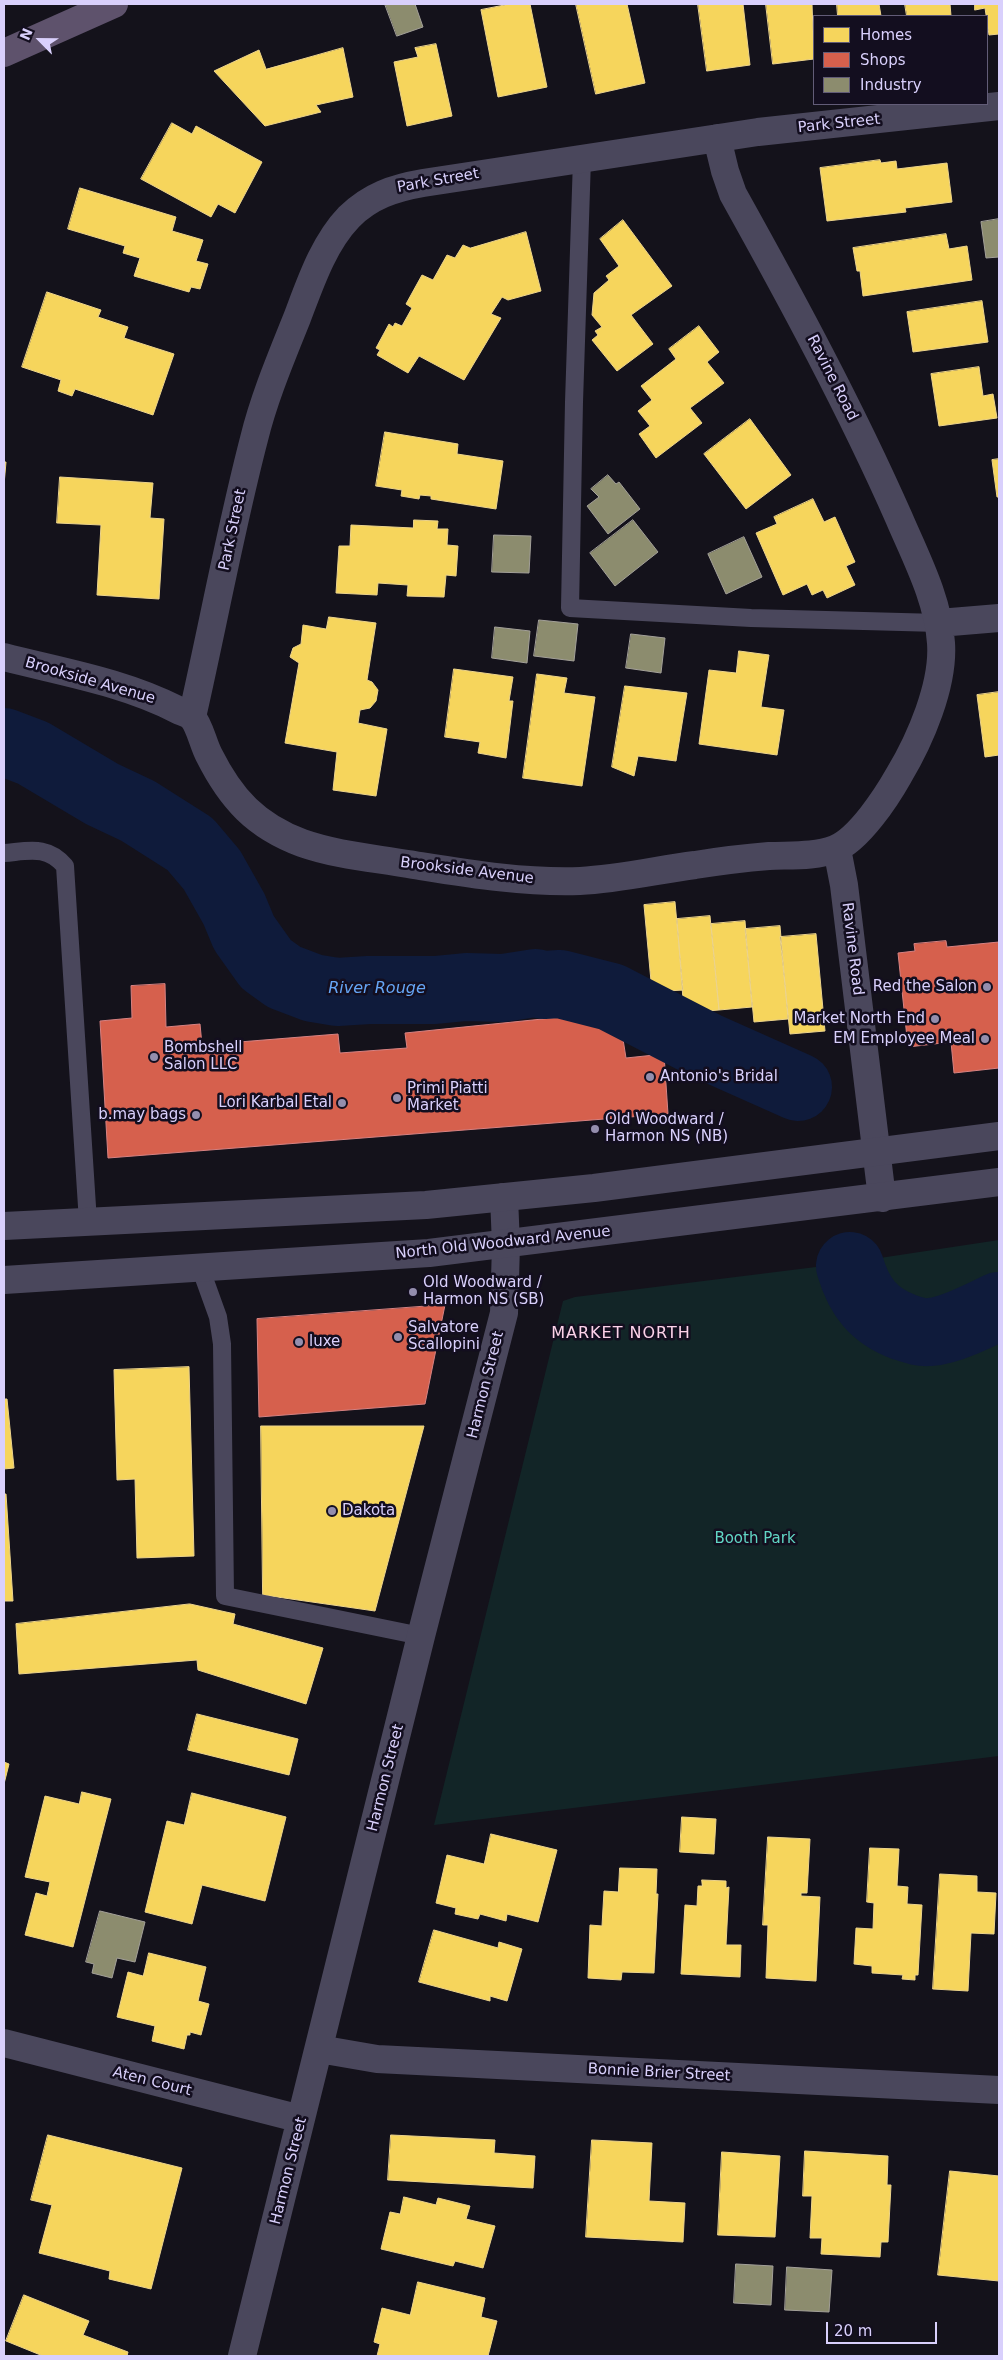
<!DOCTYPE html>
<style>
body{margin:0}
#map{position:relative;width:1003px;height:2360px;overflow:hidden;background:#14121b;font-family:"DejaVu Sans",sans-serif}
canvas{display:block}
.frame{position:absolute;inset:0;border:5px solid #d9d0fc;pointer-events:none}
.legend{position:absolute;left:813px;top:15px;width:175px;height:90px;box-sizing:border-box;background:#130e1f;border:1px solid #625c77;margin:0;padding:6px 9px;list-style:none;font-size:15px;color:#d9d0fc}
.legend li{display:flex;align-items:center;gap:10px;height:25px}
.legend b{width:25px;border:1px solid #625c77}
.north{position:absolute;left:15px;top:15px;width:50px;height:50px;-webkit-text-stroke:4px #130e1f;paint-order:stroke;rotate:293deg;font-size:14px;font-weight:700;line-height:20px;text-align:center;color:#d9d0fc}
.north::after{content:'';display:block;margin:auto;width:18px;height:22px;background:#d9d0fc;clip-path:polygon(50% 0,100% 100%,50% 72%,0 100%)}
.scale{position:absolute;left:826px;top:2322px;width:111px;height:22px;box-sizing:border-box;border:2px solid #d9d0fc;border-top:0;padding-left:6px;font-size:15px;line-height:18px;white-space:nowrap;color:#d9d0fc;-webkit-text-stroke:4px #130e1f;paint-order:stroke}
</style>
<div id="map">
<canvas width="1003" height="2360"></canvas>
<div class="frame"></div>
<ul class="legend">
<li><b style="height:14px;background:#f6d55c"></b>Homes</li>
<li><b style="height:14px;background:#d6604d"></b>Shops</li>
<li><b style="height:14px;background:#8c8c6e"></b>Industry</li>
</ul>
<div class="north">N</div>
<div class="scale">20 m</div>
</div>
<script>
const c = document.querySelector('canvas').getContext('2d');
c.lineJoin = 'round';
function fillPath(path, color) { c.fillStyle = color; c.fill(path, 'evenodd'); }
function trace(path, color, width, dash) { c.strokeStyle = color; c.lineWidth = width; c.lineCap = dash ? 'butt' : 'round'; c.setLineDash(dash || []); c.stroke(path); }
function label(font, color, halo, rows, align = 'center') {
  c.font = font + ' "DejaVu Sans",sans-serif'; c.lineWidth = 5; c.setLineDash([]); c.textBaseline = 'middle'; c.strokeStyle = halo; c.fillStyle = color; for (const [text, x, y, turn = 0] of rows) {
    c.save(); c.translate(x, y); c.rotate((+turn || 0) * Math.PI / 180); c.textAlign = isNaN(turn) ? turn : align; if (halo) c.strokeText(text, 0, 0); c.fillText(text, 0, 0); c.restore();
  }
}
const green = new Path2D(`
 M999,1240V1756L434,1825L563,1301L575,1297L840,1264Z`);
const homes = new Path2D(`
 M510,4H530L547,87L498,97L481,10Z
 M576,4H627L645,83L596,94Z
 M698,4H743L750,65L707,71Z
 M766,4H812L814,59L773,64Z
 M837,4H879L881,16H838Z
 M905,4H950L951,16H907Z
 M975,4H999V34L989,35L985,8L975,10Z
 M436,44L452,116L407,126L394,62L418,57L415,48Z
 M343,48L353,97L316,105L321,112L265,126L214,71L259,50L266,69Z
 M172,123L192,134L196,126L262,162L235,213L218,204L211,217L141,179Z
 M880,160L881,163L896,161L897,169L947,163L952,202L905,208L906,212L827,221L820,168Z
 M80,188L176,217L172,231L203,240L196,261L208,264L200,289L191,287L189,292L134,276L140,258L123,253L125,246L68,229Z
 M623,220L672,286L631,315L653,344L617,371L592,340L598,335L595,331L602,327L592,315L594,293L609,280L606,276L619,266L600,239Z
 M526,232L541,291L508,300L502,297L491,314L501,318L464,380L419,356L408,373L377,355L380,350L376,348L389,324L393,327L395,323L402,326L412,308L406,304L422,275L433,280L447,255L455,258L463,245L470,248Z
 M946,234L949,249L967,246L972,280L863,296L860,271H857L853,248Z
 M47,292L101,310L98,317L128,327L124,338L174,354L153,415L75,389L72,396L58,391L61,380L22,367Z
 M982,301L988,342L913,352L907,312Z
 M699,326L719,352L707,362L724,383L690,408L702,423L656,458L639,434L650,426L638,411L652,400L641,386L676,359L669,349Z
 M979,367L983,396L993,394L997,418L939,426L931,374Z
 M750,419L791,475L746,509L704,454Z
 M385,432L458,444L457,454L503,461L496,509L431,499V496L420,495L419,499L401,496L402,490L376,486Z
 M999,459V497H997L992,460Z
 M4,462H6L4,485Z
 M60,477L153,483L150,518L164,519L159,599L97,595L101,525L57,523Z
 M813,499L824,522L835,517L855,562L846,566L855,585L827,598L823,590L812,595L807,584L783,595L756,533L777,524L774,517Z
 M414,520L438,521L437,529H448L447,545L458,546L456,576L446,575L444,597L407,596L408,585L378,583L377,595L336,593L339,546H350L351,525L413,528Z
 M329,617L376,623L367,680L372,682L378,690L376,701L370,708L360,710L358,723L387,729L376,796L333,790L337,752L285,743L299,663L290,657L293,648L301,644L303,625L326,629Z
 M739,651L769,655L761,707L784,710L777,755L699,744L709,670L736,673Z
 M454,669L513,677L509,701H513L506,758L478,753L480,742L445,737Z
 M537,674L567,678L564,693L595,697L582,786L523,778Z
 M625,686L687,693L676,761L638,756L634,776L612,767Z
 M999,692V755L985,757L977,695Z
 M675,902L683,990L652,992L644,905Z
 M710,916L719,1010L684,1013L677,919Z
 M745,921L752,1007L719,1010L711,924Z
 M780,926L788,1019L754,1022L745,929Z
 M816,934L825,1031L790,1034L780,937Z
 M189,1367L194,1556L137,1558L135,1479L117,1480L114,1370Z
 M4,1399H7L14,1468L4,1469Z
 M261,1426H424L375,1611L263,1595Z
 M4,1494H6L13,1601H4Z
 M190,1604L235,1614L233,1624L323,1648L306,1704L198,1670L197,1660L19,1674L16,1624Z
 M197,1714L298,1739L289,1775L188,1750Z
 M4,1762L9,1764L4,1784Z
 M82,1792L111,1799L73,1947L25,1935L36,1893L47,1896L50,1882L25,1877L45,1796L79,1804Z
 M192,1793L286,1817L265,1901L202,1885L192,1924L145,1912L167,1821L184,1825Z
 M682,1817L716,1819L714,1854L680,1852Z
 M491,1834L557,1850L538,1922L507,1914L506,1921L480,1914L478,1919L455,1914L456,1908L436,1903L447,1855L484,1864Z
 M768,1837L810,1839L807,1893H801V1896L820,1897L816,1981L766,1978L768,1925H763Z
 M870,1848L899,1849L897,1886L908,1887L907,1904L922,1905L918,1975H915V1980L902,1979L903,1975L872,1973V1966L854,1964L856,1928L873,1929L874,1903L867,1902Z
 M620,1868L657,1869L656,1894H658L654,1973L622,1972L621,1980L588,1978L590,1925L602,1926L604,1891L618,1892Z
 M940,1874L977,1876V1892L996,1893L994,1934L971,1933L968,1991L933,1989Z
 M702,1880L726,1881V1888L729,1887L726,1945H741L740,1977L681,1974L685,1905L697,1906L698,1886H702Z
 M434,1930L498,1948L499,1942L522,1949L507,2001L490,1996V2001L419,1982Z
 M149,1953L206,1967L198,2001L209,2004L201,2035L190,2032V2035H187L184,2049L152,2041L155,2026L117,2017L128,1972L143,1976Z
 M48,2135L182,2168L151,2289L109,2279L110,2271L39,2253L52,2205L31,2200Z
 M391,2135L495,2140L494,2153L535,2156L533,2188L388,2180Z
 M592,2140L652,2143L649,2201L685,2203L683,2242L586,2237Z
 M805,2151L888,2156L887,2185H891L888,2242H881L880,2257L821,2254L822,2238H810L812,2196H803Z
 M722,2152L780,2156L775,2237L718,2235Z
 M950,2171L999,2176V2281L938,2275Z
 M404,2197L436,2205L438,2198L470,2206L466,2219L495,2226L483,2268L455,2261L453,2266L381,2249L390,2212L400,2214Z
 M418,2282L485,2298L481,2317L497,2321L488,2356H377L380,2344L374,2342L382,2308L410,2315Z
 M24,2295L89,2321L83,2335L128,2352L127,2356H43L6,2341Z`);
const shops = new Path2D(`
 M946,941L947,947L999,942V1068L954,1073L951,1042L908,1047L898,953L915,951L914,944Z
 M165,984L166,1027L200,1024L202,1045L338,1034L340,1053L407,1048L405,1033L572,1016L619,1014L626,1058L664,1054L668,1114L108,1158L100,1021L132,1018L131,986Z
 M445,1305L425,1404L259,1417L257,1319Z`);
const industry = new Path2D(`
 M385,4H415L423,27L397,36Z
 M999,219V257L986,258L981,222Z
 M608,475L616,484L619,482L640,509L608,534L587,506L599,497L591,489Z
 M633,520L658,552L615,586L590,553Z
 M494,535L531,536L529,573L492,572Z
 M744,537L762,577L726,594L708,554Z
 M539,620L578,624L574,661L534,656Z
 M495,627L530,631L527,663L492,658Z
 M631,634L665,638L661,673L626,668Z
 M100,1911L145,1922L135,1962L117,1958L112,1978L92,1973L94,1964L86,1962Z
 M736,2264L773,2266L771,2305L734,2303Z
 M787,2267L832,2270L829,2312L785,2310Z`);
const river = new Path2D(`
 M4,742L33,753L102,794L138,811L190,844L212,870L234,909L244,933L266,964L284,977L313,988L337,992L369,990H435L466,987L503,988L535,983L544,985L560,984L611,997L706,1046L798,1087
 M850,1266C859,1297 874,1316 904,1327C913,1330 921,1333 930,1332C949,1331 981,1315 999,1306`);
const service = new Path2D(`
 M582,159L574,402L570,608L751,618L939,623
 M4,853C29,851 47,845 65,866L88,1222
 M200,1267L218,1317L222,1344L225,1596L421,1636`);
const minor = new Path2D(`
 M939,623L999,618
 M4,657C62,672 124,682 178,710C182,712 188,713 192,717C200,726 203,744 209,755C231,799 256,826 302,843C336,855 373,858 408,864C465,873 522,883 580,881C619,879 657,870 695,865C720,861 744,858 769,856C790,855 815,857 835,849C859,839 886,798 899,775C920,740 944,685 941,643C938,599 916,558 899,518C850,407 792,300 733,194L725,171L717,138
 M192,717C213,625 230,531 254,439C264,398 281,358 297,318C310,284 323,244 349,217C370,196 394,188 423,183L758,132L999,106
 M837,849L844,885L882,1198
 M4,2043L301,2119
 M319,2049L377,2059L999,2090
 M242,2356L421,1636L504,1313L506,1245L504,1197`);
const tertiary = new Path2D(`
 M4,1226L426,1205L594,1188L999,1136
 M4,1280L429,1253L999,1182`);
const primary = new Path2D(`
 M4,53L114,4`);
const markers = [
 [987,987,5,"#948ead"],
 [935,1019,5,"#948ead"],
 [985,1039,5,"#948ead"],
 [154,1057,5,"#948ead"],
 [650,1077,5,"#948ead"],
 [397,1098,5,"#948ead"],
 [342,1103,5,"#948ead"],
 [196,1115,5,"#948ead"],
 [595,1129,5,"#948ead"],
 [413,1292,5,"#948ead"],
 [398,1337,5,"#948ead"],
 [299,1342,5,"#948ead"],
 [332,1511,5,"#948ead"]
];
const streetNames = [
 ["Park Street",839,124,-6],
 ["Park Street",438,181,-10],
 ["Ravine Road",832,378,63],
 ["Park Street",233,530,-78],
 ["Brookside Avenue",90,681,16],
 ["Brookside Avenue",467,871,7],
 ["Ravine Road",852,949,83],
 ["North Old Woodward Avenue",503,1243,-6],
 ["Harmon Street",486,1385,-76],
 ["Harmon Street",386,1778,-76],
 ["Bonnie Brier Street",659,2073,3],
 ["Aten Court",152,2082,14],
 ["Harmon Street",289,2171,-76]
];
const poiNames = [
 ["Red the Salon",977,987,"right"],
 ["Market North End",925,1019,"right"],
 ["EM Employee Meal",975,1039,"right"],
 ["Bombshell",164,1048],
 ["Salon LLC",164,1065],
 ["Antonio's Bridal",660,1077],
 ["Primi Piatti",407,1089],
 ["Market",407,1106],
 ["Lori Karbal Etal",332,1103,"right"],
 ["b.may bags",186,1115,"right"],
 ["Old Woodward /",605,1120],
 ["Harmon NS (NB)",605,1137],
 ["Old Woodward /",423,1283],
 ["Harmon NS (SB)",423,1300],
 ["Salvatore",408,1328],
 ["Scallopini",408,1345],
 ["luxe",309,1342],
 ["Dakota",342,1511]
];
const parkNames = [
 ["Booth Park",755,1539]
];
const waterNames = [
 ["River Rouge",377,989]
];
const neighbourhoodNames = [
 ["MARKET NORTH",621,1334]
];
fillPath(green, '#122527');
fillPath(homes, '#f6d55c');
trace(homes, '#edd48c', 1);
fillPath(shops, '#d6604d');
trace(shops, '#d78282', 1);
fillPath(industry, '#8c8c6e');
trace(industry, '#a3a099', 1);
trace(river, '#0f1b3b', 68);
trace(service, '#4a475c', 18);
trace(minor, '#4a475c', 28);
trace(tertiary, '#4a475c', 28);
trace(primary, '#5e526c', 28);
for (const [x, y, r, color] of markers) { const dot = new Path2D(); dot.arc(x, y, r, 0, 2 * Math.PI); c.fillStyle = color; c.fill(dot); trace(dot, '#130e1f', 2); }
label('15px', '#d9d0fc', '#130e1f', streetNames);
label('15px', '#d9d0fc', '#130e1f', poiNames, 'left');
label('15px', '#61d6c4', '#130e1f', parkNames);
label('italic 16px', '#65a5f5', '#130e1f', waterNames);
c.letterSpacing = '1px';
label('16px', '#fcd2e9', '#130e1f', neighbourhoodNames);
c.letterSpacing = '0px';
</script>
